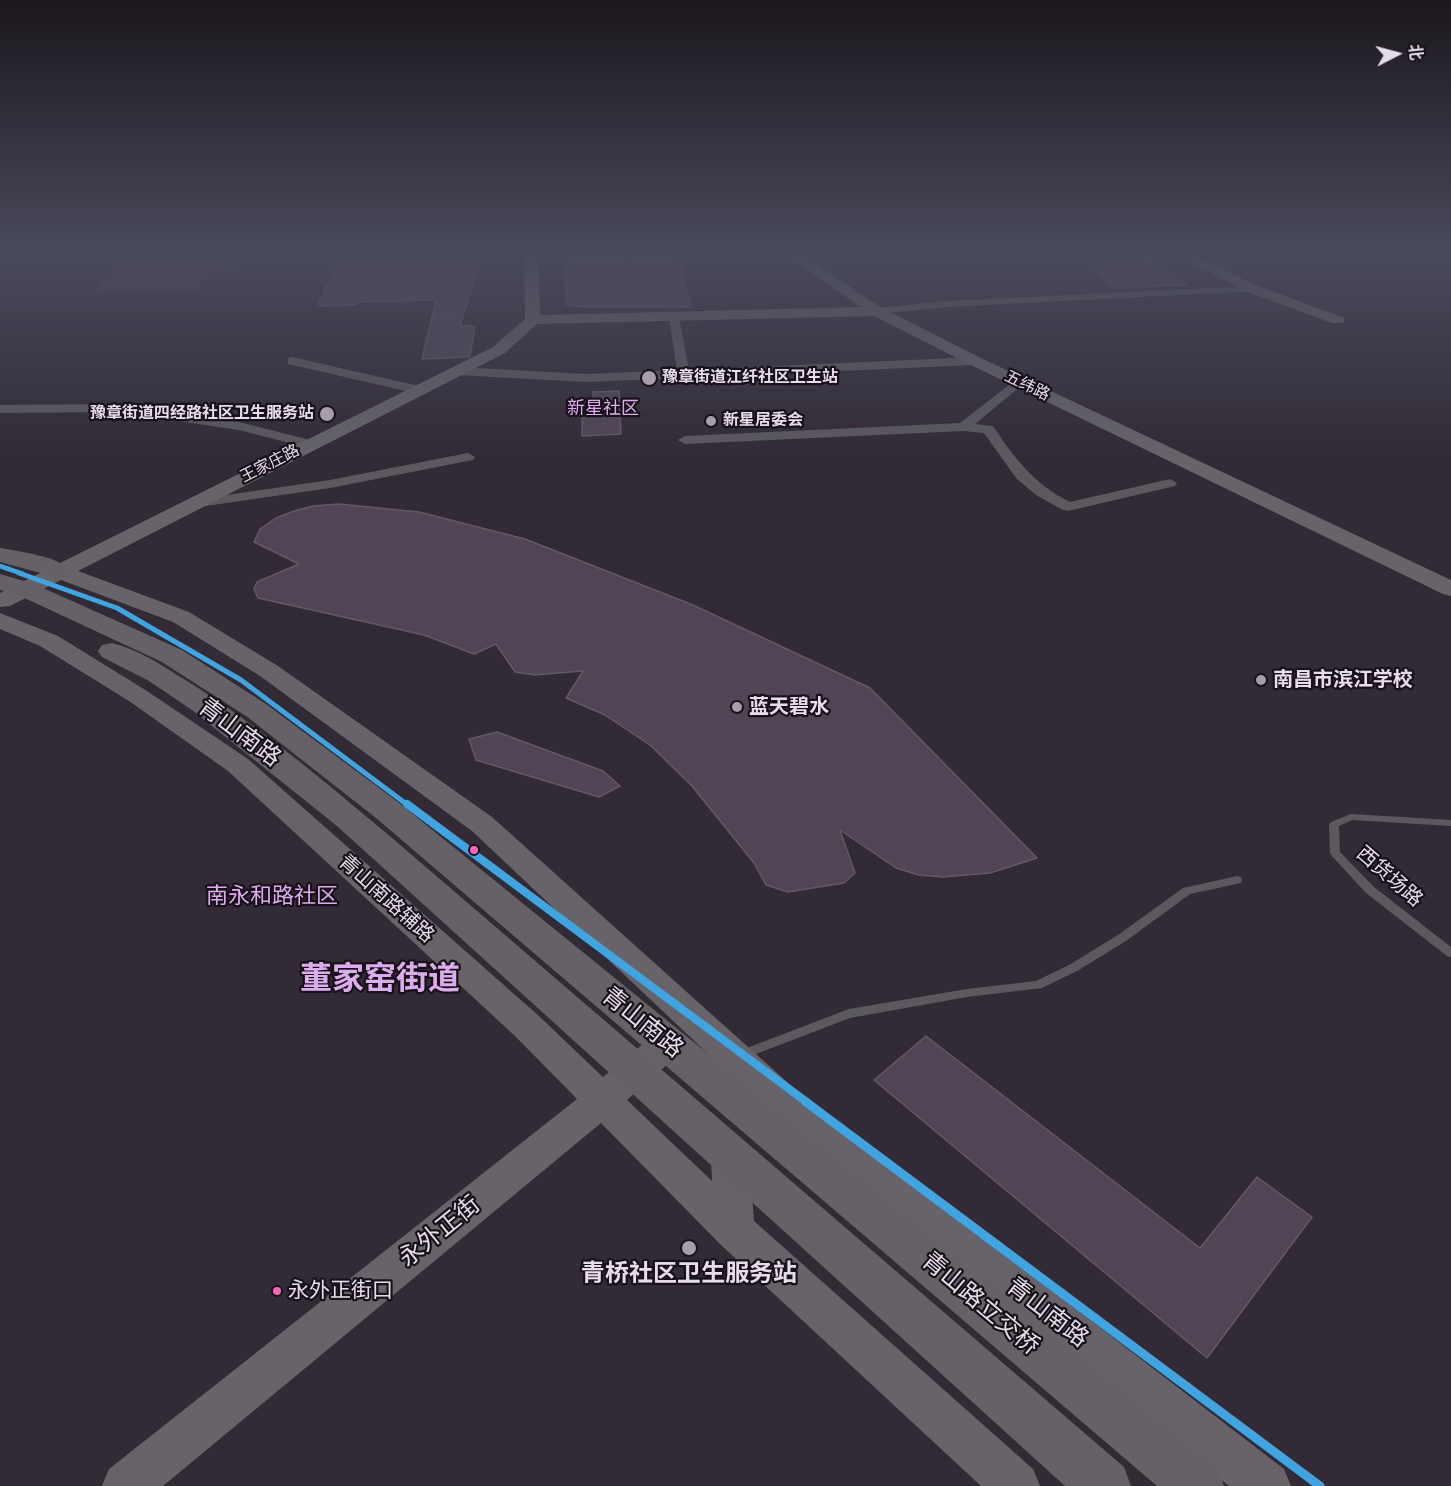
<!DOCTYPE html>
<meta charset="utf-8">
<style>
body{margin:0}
#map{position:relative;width:1451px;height:1486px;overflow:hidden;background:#322a35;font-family:"Fira Sans","Noto Sans SC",sans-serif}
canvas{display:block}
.north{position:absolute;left:1367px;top:24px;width:60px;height:60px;-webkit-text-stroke:4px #18111a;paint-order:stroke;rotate:84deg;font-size:16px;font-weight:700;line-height:24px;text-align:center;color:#e7ddea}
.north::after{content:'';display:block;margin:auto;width:21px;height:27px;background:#e7ddea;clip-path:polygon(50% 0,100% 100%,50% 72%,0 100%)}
</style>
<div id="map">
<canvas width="1451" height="1486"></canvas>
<div class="north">北</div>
</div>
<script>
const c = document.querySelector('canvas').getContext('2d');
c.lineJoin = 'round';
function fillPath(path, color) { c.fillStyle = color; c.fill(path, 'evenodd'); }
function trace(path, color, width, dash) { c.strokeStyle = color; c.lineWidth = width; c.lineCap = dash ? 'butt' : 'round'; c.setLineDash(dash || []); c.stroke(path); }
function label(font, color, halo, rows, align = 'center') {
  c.font = font + ' "Fira Sans","Noto Sans SC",sans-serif'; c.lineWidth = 4.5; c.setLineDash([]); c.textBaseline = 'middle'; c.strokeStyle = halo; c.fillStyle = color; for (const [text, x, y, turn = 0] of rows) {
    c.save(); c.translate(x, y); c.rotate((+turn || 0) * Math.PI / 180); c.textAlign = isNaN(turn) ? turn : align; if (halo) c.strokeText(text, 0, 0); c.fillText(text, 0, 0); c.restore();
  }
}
const green = new Path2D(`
 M139,254H251L242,267L214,268L198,290L91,293L124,257H136Z`);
const building = new Path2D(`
 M563,254H627L628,257L678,255L691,307H586L567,305Z
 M481,257L460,326H475L470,356L468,357L422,359L436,300L357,302L356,305L317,306L340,261L411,258L422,261L437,258Z
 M1152,257L1186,285L1113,288L1082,260Z
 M619,391L621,434L582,436V402H593V392Z
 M339,504L419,512L525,539L693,605L870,688L1037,858L990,873L943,877L919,875L896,868L840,830L855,873L844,883L788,892L766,885L754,863L692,786L650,745L605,715L566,698L583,671L535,675L515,672L496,644L474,654L424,635L258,598L254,589L257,582L299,564L254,542L260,529L276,518L294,511L313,506Z
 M497,732L603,771L620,786L599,797L476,760L469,739Z
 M926,1036L1200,1248L1257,1177L1312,1217L1207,1358L874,1080Z`);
const lane = new Path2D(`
 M1351,814L1451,820V826L1352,820L1339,826L1340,852L1374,887L1451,947V957L1447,956L1366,893L1331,855L1330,853L1329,824L1331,822Z
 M1237,876L1241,877L1242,880L1241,883L1190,894L1126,941L1077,971L1042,988L967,997L850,1018L743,1059L739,1057L737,1054L739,1051L849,1009L967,989L1036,981L1069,965L1118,935L1183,888Z`);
const street = new Path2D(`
 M404,254H443L421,259Z
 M1253,286L1257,287V291L947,307L877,314L872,311L877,308L947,301Z
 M674,314L679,317L689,370L975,357L981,361L975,365L587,382L458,375L452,371L458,367L587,374L677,370L669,317Z
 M292,357L419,386L425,390L419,394L288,364V358Z
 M1018,378L1022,379V385L975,424L993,426C1015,459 1034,484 1070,502L1170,479L1177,483L1175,486L1068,511L1063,510L1036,495L1016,478L984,433L963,431L685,444L678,440L685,436L960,423Z
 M117,404L239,422L314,441L316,444L309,448L239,430L117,412L0,413V405Z
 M468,453L475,457L473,460L330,488L192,508L185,504L192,500L330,480Z`);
const secondary = new Path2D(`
 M524,254H538L540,315L861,307L785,254H801L882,308L981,358L1451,580V596L1443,594L969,364L874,316L537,324L505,353L78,571L189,612L278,666L492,817L826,1117L1284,1469L1291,1486H1229L804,1144L782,1138L776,1126L779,1121L472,831L260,676L173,622L61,580L10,606L0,607V593L493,347L525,319Z
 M1174,254H1192L1258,286L1342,317L1345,320L1342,323H1332L1248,292Z
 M0,613L58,636L147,691L248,759L539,1016L603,1077L655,1034L667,1029L679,1034L685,1044L679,1054L627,1100L712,1181L711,1157L716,1145L730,1140L744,1145L749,1157L754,1221L1033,1469L1040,1486H981L720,1244L601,1123L163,1486H102L109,1469L577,1099L515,1036L228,771L129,701L40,646L0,629Z`);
const primary = new Path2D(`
 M0,548C17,551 62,557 71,571L68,576L59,578L0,562Z
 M0,574L34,584L182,650L266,704L398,802L1217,1467L1224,1486H1157L376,818L246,716L162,662L16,594L0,590Z
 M112,643C137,649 160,664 182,678C256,723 324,781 391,837L1124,1467L1131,1486H1065L337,826L192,710L149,681L102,657L98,651L102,645Z`);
const rail = new Path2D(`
 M1443,254L1451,263`);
const metro1Far3 = new Path2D(`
 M0,566L23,574`);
const metro1Far2 = new Path2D(`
 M19,573L117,608L241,680L409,806`);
const metro1Far1 = new Path2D(`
 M407,804L808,1103`);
const metro1 = new Path2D(`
 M806,1102L1320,1486`);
const markers = [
 [649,378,8,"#a89eab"],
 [327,414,8,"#a89eab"],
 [711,421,6,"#a89eab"],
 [1261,680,6,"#a89eab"],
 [737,707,6,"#a89eab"],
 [474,850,5,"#fa66b7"],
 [689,1248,8,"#a89eab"],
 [277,1291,5,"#fa66b7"]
];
const farPoinames = [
 ["豫章街道江纤社区卫生站",662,378],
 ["豫章街道四经路社区卫生服务站",314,414,"right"],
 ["新星居委会",723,421]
];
const farStreetnames = [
 ["五纬路",1027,386,26],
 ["王家庄路",270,464,-27]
];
const farQuarternames = [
 ["新星社区",603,409]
];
const poiNames = [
 ["南昌市滨江学校",1273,680],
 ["蓝天碧水",749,707]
];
const streetNames = [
 ["西货场路",1389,877,41],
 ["青山南路辅路",386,899,42]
];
const nearBusnames = [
 ["永外正街口",288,1291]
];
const quarterNames = [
 ["南永和路社区",272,897]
];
const nearStreetnames = [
 ["青山南路",239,733,37],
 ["青山南路",642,1023,39],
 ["永外正街",440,1232,-39],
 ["青山路立交桥",980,1304,40],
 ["青山南路",1047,1313,38]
];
const nearPoinames = [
 ["青桥社区卫生服务站",689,1274]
];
const nearDistrictnames = [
 ["董家窑街道",380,980]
];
fillPath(green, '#4f2e59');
fillPath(building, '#514555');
trace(building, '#615a64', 1.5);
fillPath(lane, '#5c595e');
fillPath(street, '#5c595e');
fillPath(secondary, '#676369');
fillPath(primary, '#666167');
trace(rail, '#69666b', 2, [6, 6]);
trace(metro1Far3, '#40a4e1', 4.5);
trace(metro1Far2, '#40a4e1', 5);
trace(metro1Far1, '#40a4e1', 8);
trace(metro1, '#40a4e1', 9);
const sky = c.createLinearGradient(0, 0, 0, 462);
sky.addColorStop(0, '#1c171d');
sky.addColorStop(0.55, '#494a5c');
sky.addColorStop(1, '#494a5c00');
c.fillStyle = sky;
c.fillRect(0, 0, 1451, 462);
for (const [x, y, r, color] of markers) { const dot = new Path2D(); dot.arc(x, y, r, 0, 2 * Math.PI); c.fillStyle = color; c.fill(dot); trace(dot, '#18111a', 2); }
label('bold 16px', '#e7ddea', '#18111a', farPoinames, 'left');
label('16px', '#e7ddea', '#18111a', farStreetnames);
label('18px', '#dcadec', '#18111a', farQuarternames);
label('bold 20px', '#e7ddea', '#18111a', poiNames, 'left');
label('20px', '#e7ddea', '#18111a', streetNames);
label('21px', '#e7ddea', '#18111a', nearBusnames, 'left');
label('22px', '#dcadec', '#18111a', quarterNames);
label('24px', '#e7ddea', '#18111a', nearStreetnames);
label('bold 24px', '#e7ddea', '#18111a', nearPoinames);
label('bold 32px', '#dcadec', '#18111a', nearDistrictnames);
</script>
